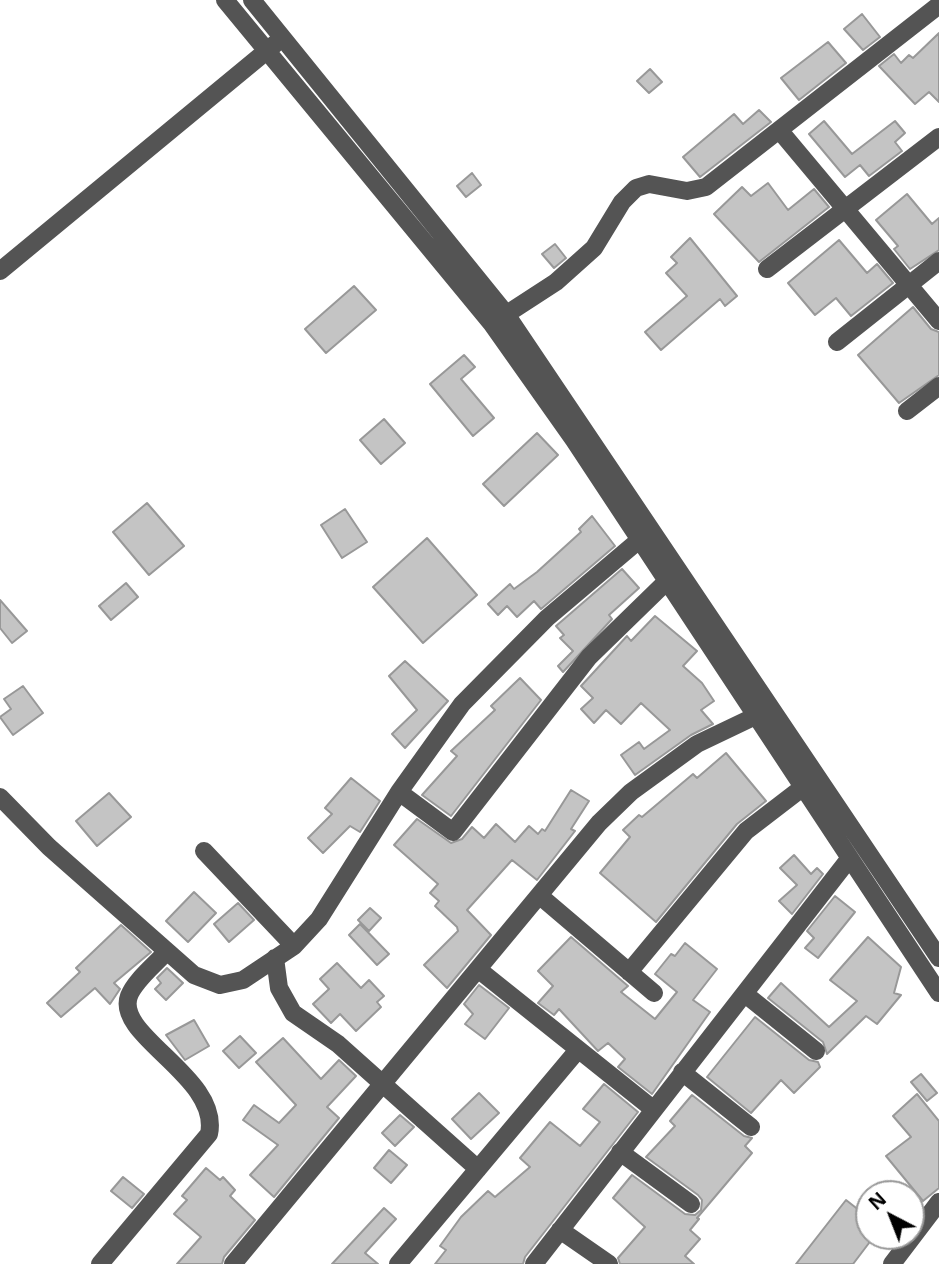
<!DOCTYPE html>
<style>
body{margin:0}
#map{position:relative;width:939px;height:1264px;overflow:hidden;background:#fff;font-family:"Noto Sans",sans-serif}
canvas{display:block}
.north{position:absolute;left:855px;top:1180px;width:70px;height:70px;box-sizing:border-box;background:#fff;border:2px solid #999;border-radius:50%;rotate:318deg;font-size:19px;font-weight:700;line-height:28px;text-align:center;color:#000}
.north::after{content:'';display:block;margin:auto;width:24px;height:32px;background:#000;clip-path:polygon(50% 0,100% 100%,50% 72%,0 100%)}
</style>
<div id="map">
<canvas width="939" height="1264"></canvas>
<div class="north">N</div>
</div>
<script>
const c = document.querySelector('canvas').getContext('2d');
c.lineJoin = 'round';
function fillPath(path, color) { c.fillStyle = color; c.fill(path, 'evenodd'); }
function trace(path, color, width, dash) { c.strokeStyle = color; c.lineWidth = width; c.lineCap = dash ? 'butt' : 'round'; c.setLineDash(dash || []); c.stroke(path); }
const building = new Path2D(`
 M862,14L880,37L863,50L844,29Z
 M939,33V102L929,92L915,104L879,66L894,54L901,63L909,55L913,58Z
 M828,42L846,63L799,100L781,78Z
 M650,69L662,82L649,93L637,81Z
 M759,110L771,122L700,177L683,157L734,114L743,124Z
 M824,121L852,154L895,121L905,133L895,142L902,151L869,176L860,165L845,177L809,134Z
 M472,173L481,185L466,197L457,186Z
 M768,183L788,210L814,189L829,207L759,262L714,214L742,187L751,196Z
 M907,194L932,224L939,218V250L910,269L894,249L898,246L876,220Z
 M690,238L737,296L725,306L720,299L661,350L645,332L687,296L666,273L677,263L671,257Z
 M839,240L867,273L877,264L893,283L851,316L836,298L815,315L788,283Z
 M555,244L566,258L554,268L542,254Z
 M354,286L376,310L326,353L305,329Z
 M913,307L931,329L939,332V375L899,403L858,355Z
 M464,355L475,367L461,379L494,418L473,436L430,384Z
 M384,419L405,443L381,464L360,440Z
 M537,433L558,455L504,506L483,484Z
 M147,503L184,546L149,575L113,532Z
 M345,509L367,542L342,558L321,525Z
 M592,516L615,546L541,609L534,601L517,617L507,606L498,615L488,604L510,584L514,589L537,572L581,532L579,529Z
 M427,538L477,595L423,643L373,587Z
 M622,569L639,588L609,615L612,619L563,672L558,666L573,651L560,638L564,635L556,626Z
 M126,583L138,597L111,620L99,606Z
 M0,600L27,631L12,643L0,628Z
 M655,616L697,651L683,666L702,683L714,701L701,710L713,724L691,735L635,775L621,755L639,742L644,749L670,730L641,703L621,724L606,710L594,723L581,709L593,698L581,686L627,636L631,641Z
 M405,661L448,701L405,748L392,734L417,710L389,676Z
 M520,678L541,700L451,816L422,795L457,756L451,751L495,710L491,706Z
 M23,686L43,713L13,735L0,717L11,709L4,699Z
 M726,753L766,801L737,824L656,922L600,873L630,837L623,830L639,815L642,817L693,774L697,778Z
 M351,778L380,801L360,832L350,826L323,853L308,838L332,814L325,808Z
 M571,790L589,801L571,829L575,831L537,880L512,860L467,910L491,935L447,988L424,965L458,931L457,927L435,906L439,901L430,893L438,884L394,845L417,819L451,843L462,839L472,827L484,838L496,824L515,842L529,826L538,834L542,829L545,831Z
 M109,793L131,817L97,846L76,821Z
 M794,855L811,874L817,868L823,874L792,914L779,901L797,885L780,868Z
 M194,892L216,913L188,942L166,921Z
 M835,896L855,912L818,958L805,948L814,938L807,931Z
 M238,903L254,920L229,942L214,924Z
 M370,908L381,918L369,931L358,920Z
 M360,924L389,954L377,965L349,935Z
 M121,925L151,952L114,983L120,989L110,1004L95,988L61,1017L47,1003L80,972L76,968Z
 M571,937L628,986L621,992L655,1019L677,992L655,974L671,954L675,956L685,943L717,969L693,1000L710,1012L652,1094L618,1067L625,1059L608,1043L598,1051L559,1009L554,1015L538,1003L553,986L538,971Z
 M868,937L901,967L894,993L901,995L877,1024L866,1016L827,1054L823,1042L768,998L781,983L829,1027L857,1001L830,980Z
 M337,963L361,988L369,980L384,996L377,1002L381,1007L356,1031L340,1014L331,1023L313,1004L329,989L320,979Z
 M167,968L183,983L166,1000L155,989L161,983L157,978Z
 M479,985L509,1008L485,1039L465,1024L473,1014L464,1004Z
 M755,1017L809,1060L818,1062L820,1067L794,1093L781,1080L751,1113L707,1077Z
 M194,1020L209,1046L185,1060L166,1035Z
 M240,1036L256,1053L239,1068L223,1051Z
 M283,1038L321,1079L339,1060L356,1076L327,1107L339,1118L274,1197L250,1175L278,1145L243,1120L254,1105L279,1123L296,1105L256,1062Z
 M921,1074L937,1093L927,1101L911,1082Z
 M604,1084L638,1112L525,1257L523,1264H435L446,1250L440,1246L461,1217L488,1191L495,1197L530,1167L520,1158L550,1122L580,1146L600,1122L583,1109Z
 M479,1093L499,1113L471,1139L452,1119Z
 M917,1094L939,1121V1188L923,1201L886,1156L911,1137L893,1116Z
 M692,1095L744,1136L752,1138L745,1146L752,1153L697,1218L699,1219L690,1230L700,1239L685,1256L694,1264H620L618,1258L645,1227L613,1198L632,1175L685,1214L695,1215L701,1210L702,1200L698,1195L646,1157L675,1126L670,1121Z
 M400,1115L414,1127L395,1146L382,1133Z
 M389,1150L407,1165L391,1183L374,1168Z
 M206,1168L220,1180L223,1177L235,1190L230,1196L255,1220L224,1257L222,1264H177L201,1237L174,1214L187,1200L182,1196Z
 M123,1177L144,1194L132,1208L111,1191Z
 M846,1200L869,1218V1243L853,1264H796Z
 M384,1208L396,1219L365,1253L378,1264H332Z`);
const minor = new Path2D(`
 M225,0L492,324L574,440L939,993
 M252,0L506,314L939,958
 M780,131L939,321
 M767,269L939,137
 M0,271L275,44
 M496,321L556,282L594,248L622,202L636,188L649,184L687,191L706,187L939,5
 M837,342L939,261
 M907,411L939,386
 M399,792L453,832L589,657L666,582
 M0,797L49,847L194,975L220,985L243,980L294,946L319,919L399,792L462,704L547,618L638,541
 M204,851L294,946
 M540,896L654,993
 M275,958L279,988L293,1013L338,1044L478,1169
 M479,970L653,1109
 M629,972L746,831L802,788
 M745,994L816,1051
 M682,1072L751,1127
 M620,1152L691,1204
 M560,1230L609,1264
 M100,1264L209,1134C221,1077 114,1036 129,996C135,980 156,964 167,951
 M233,1264L599,823L631,792L697,744L764,712
 M398,1264L577,1051
 M534,1264L849,859
 M892,1264L939,1202`);
fillPath(building, '#c4c4c4');
trace(building, '#989898', 2);
trace(minor, '#545454', 18);
</script>
